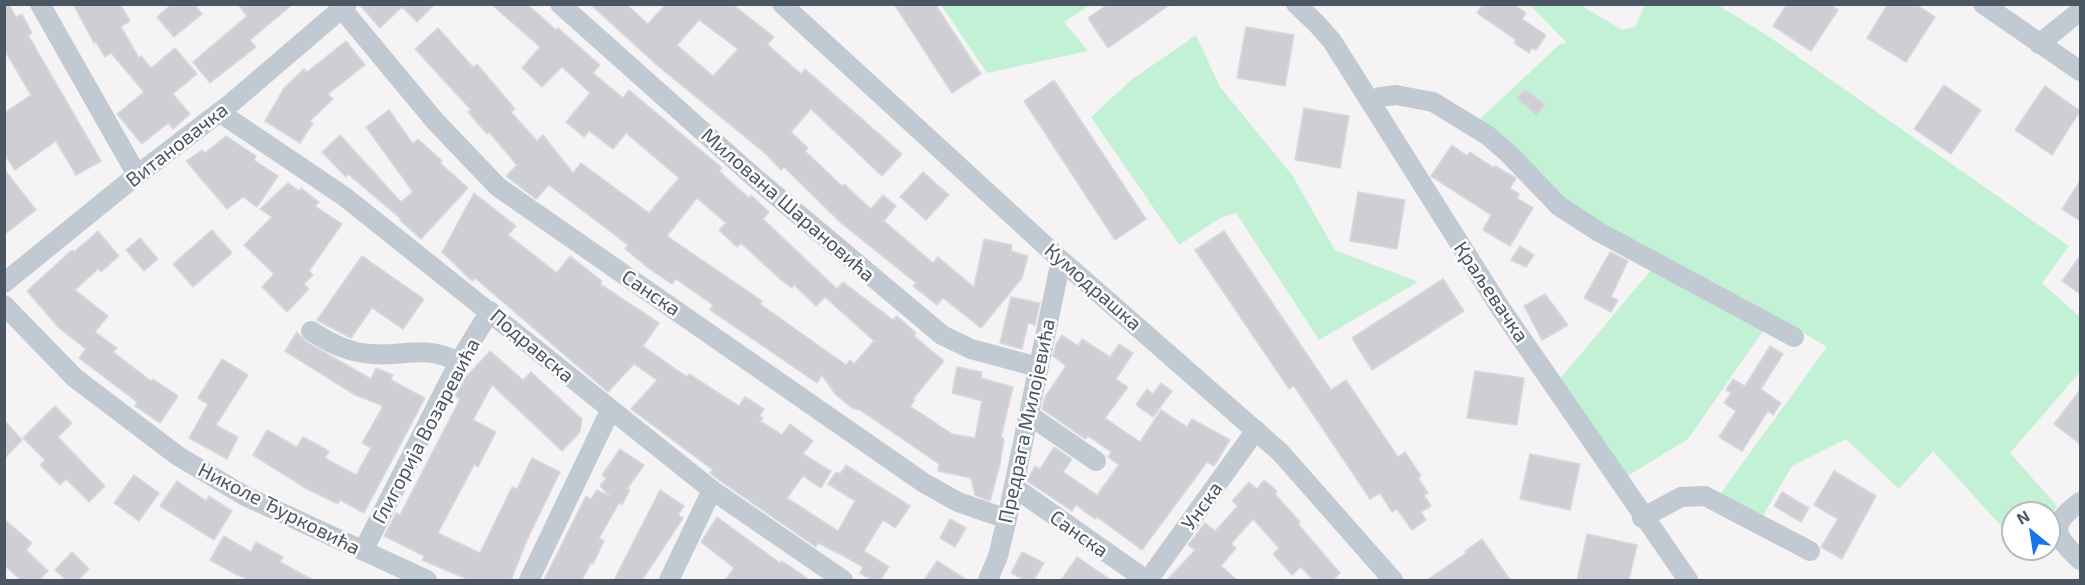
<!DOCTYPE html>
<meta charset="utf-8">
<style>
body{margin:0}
#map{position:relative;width:2085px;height:585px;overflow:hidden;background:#f5f3f3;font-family:"Exo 2",sans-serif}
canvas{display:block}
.frame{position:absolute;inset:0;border:6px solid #4a5661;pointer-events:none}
.north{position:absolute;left:2001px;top:501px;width:60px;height:60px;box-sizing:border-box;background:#fff;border:2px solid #b7bbc0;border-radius:50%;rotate:330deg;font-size:16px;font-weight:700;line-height:24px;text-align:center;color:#4a5661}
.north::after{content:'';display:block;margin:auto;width:21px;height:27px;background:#1a73e8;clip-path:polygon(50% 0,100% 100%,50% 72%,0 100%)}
</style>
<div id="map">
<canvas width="2085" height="585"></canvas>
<div class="frame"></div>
<div class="north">N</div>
</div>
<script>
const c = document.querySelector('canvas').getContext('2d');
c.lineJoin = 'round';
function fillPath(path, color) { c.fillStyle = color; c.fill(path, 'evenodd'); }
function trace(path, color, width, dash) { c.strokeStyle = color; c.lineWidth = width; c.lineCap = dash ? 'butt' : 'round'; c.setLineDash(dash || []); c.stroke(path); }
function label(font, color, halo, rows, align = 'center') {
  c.font = font + ' "Exo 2",sans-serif'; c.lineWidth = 5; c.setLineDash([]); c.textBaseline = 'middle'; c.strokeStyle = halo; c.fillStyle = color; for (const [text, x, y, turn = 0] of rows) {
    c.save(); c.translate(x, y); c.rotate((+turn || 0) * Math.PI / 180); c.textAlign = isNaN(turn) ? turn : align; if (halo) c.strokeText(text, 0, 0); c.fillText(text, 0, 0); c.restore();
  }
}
const green = new Path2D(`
 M941,5H1090L1064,22L1088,51L987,73Z
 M1530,5H1580L1622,30L1635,27L1645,5H1718L1768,36L2069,246L2042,283L2080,317V372L2010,453L2057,506L2049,516V513H2013V539L1933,451L1899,489L1846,439L1792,466L1758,524L1715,501L1827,347L1774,315L1688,439L1618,482L1554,386L1661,258L1568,202L1529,162L1480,119L1559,45L1567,43Z
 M1196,35L1220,87L1292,175L1335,250L1418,282L1319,340L1236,213L1220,218L1179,245L1091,117L1130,81Z`);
const building = new Path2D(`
 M4,4H9L16,17L22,14L32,33L28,35L101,161L76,175L56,141L15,170L4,154V113L31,95L4,49Z
 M73,4H120L130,21L121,27L139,58L141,56L151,68L175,48L197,74L173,94L190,114L173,129L168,123L142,144L117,114L144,92L111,53L105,57L96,42L94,43Z
 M172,4H194L202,14L174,37L157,17Z
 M238,4H293L250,40L256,47L210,83L193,62L247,16Z
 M359,4H435L417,22L402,7L380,28Z
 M491,4H527L556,30L558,28L600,65L593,73L623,98L629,90L722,168L719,171L749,198L751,195L769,212L763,219L837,289L843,282L893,320L897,316L916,333L914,336L944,361L913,399L915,400L910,406L952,434L975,438L982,401L952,393L957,367L982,372L981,378L1013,387L1001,437L1004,439L1000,464L990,501L975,495L971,478L938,471L939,464L860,410L852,408L835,394L822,375L817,383L710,310L713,305L676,279L672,284L651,270L625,249L628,245L549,185L536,199L506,176L517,165L489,132L487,134L468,112L471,110L415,49L438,28L473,67L477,64L515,109L511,112L537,141L543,135L573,173L581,163L649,213L679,178L626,133L613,149L589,131L584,137L566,122L590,93L562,67L542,87L522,68L540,47ZM697,198L726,223L719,230L737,247L741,243L781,280L792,288L794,285L816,306L825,297L874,341L854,364L850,360L846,365L760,304L762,301L667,236Z
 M590,4H626L648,24L666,4H732L774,37L767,44L801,74L805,69L902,154L882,176L811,109L791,132L808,148L805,151L842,186L844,184L871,209L883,195L896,206L884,221L933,263L938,257L974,287L984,239L1012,245L1011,251L1028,256L1022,278L981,328L943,298L937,305L913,286L916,283L841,223L784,167L781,170L766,154L658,66ZM699,20L738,49L713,76L677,45Z
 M894,4H935L981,74L952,93Z
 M1108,4H1171L1108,48L1088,18Z
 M1483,4H1513L1526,13L1522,19L1546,35L1536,50L1532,48L1529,53L1514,43L1516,40L1477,13Z
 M1787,4H1830L1838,10L1811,51L1773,26Z
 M1888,4H1915L1935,17L1906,62L1867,38Z
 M1246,27L1294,35L1285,86L1237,78Z
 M346,41L365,65L328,94L333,99L310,121L313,123L300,143L265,121L284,88L304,69L307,72Z
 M1054,80L1146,219L1115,240L1024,101Z
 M1944,85L1981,110L1951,154L1914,129Z
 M2045,86L2080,111L2052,155L2015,130Z
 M1523,91H1528L1545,105L1536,115L1517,98Z
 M1304,108L1349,116L1340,168L1295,160Z
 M389,110L413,144L418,139L442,161L440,163L468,188L421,239L400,220L401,219L348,174L346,177L322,152L340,135L401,202L413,192L366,127Z
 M226,136L256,156L254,160L278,176L257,207L243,197L227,209L186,161L202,150L205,153Z
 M1452,145L1467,156L1470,152L1494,168L1495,166L1516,178L1510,188L1519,194L1517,198L1533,208L1510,246L1483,230L1491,215L1431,176Z
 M4,169L36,210L4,235Z
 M923,172L949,195L926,220L900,197Z
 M2080,181V221L2062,209Z
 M288,183L299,191L301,188L319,202L315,206L342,224L309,271L313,275L304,284L309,289L287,312L262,287L274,274L244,245L272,217L260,209Z
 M1358,192L1405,200L1397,249L1350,241Z
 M474,193L516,226L508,235L557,273L570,256L602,281L600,284L659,323L643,346L687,377L689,374L739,406L745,397L755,403L764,409L759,416L763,418L760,421L782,435L790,424L813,441L803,454L831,471L821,488L803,476L787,498L838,531L855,501L828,484L836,472L840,474L846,465L910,506L895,528L883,520L864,551L889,567L880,580H872L860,573L863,567L842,555L818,543L816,547L719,480L710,473L713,470L631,409L657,380L634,364L608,392L475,278L472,281L442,252Z
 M212,230L232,253L193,287L173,264Z
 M98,231L119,256L101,272L98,269L75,290L108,316L95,332L117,348L113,352L151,381L153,379L178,396L160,423L135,406L137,402L79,358L86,349L59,328L27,291L72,250L74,252Z
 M1224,231L1331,390L1346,380L1398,457L1405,452L1421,476L1418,478L1428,493L1424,495L1431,506L1421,512L1426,520L1412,530L1397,509L1392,512L1380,493L1370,499L1294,386L1289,389L1195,250Z
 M140,238L158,259L144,271L126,250Z
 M1520,246L1534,255L1526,267L1511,260Z
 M1610,252L1628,261L1611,297L1618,300L1611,312L1584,298Z
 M362,256L424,299L403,329L372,308L351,338L317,320Z
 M2080,256V294L2062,281Z
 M1443,279L1464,311L1372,370L1352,338Z
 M1545,294L1568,325L1542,340L1524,306Z
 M1011,297L1040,303L1035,325L1028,323L1022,349L1000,343Z
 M297,332L305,341L371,379L376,368L393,375L391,380L425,398L364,513L340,500L338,504L307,489L253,455L267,430L297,447L303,437L329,451L325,458L356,475L371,448L362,443L382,408L381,405L355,395L285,351Z
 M1062,335L1078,346L1082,339L1110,357L1119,344L1133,353L1116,379L1128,387L1105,418L1140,442L1161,410L1187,427L1192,419L1230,440L1214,466L1207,462L1142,550L1097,517L1095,519L1076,505L1072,511L1027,481L1035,466L1040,469L1054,447L1072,459L1063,472L1097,495L1119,465L1108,457L1111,452L1088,436L1085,439L1042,409L1045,397L1066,366L1053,356L1056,344Z
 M1770,346L1783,354L1761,389L1781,403L1773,415L1768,411L1742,451L1719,437L1736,411L1724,403L1731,393L1726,390L1733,379L1745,386Z
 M490,351L523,380L531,372L582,419L580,432L562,451L492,385L473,420L496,432L478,467L474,465L438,533L480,553L512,487L517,489L532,458L560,472L528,538L511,580H469L422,560L424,556L384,536L396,513L400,515L460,399L455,396L464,379Z
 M222,359L248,375L216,425L238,437L227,459L189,438L208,404L198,398Z
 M1475,371L1524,378L1517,425L1467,418Z
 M1161,383L1172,391L1153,417L1136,405L1147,389L1153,394Z
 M2080,390V444L2054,424Z
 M55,406L72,423L58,437L105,486L89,502L66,479L60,485L40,465L45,460L23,438Z
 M4,420L22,440L4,459Z
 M620,449L644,465L627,489L630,490L622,505L619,503L599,538L604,541L593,564L591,563L582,580H544L586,496L591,499L597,490L610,496L600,486L606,478L602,475Z
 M1530,454L1580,464L1570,510L1520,499Z
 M1834,471L1876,496L1842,559L1821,547L1838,519L1814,505Z
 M134,475L159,493L139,521L114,503Z
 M1264,480L1277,491L1275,494L1300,522L1298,524L1340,573L1333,580H1313L1301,567L1292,575L1273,554L1279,548L1253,519L1231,544L1236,548L1221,566L1237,580H1167L1195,550L1188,545L1205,523L1215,531L1238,506L1232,501L1249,482L1257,489Z
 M177,481L206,501L209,496L232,511L214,540L160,506Z
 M660,490L684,506L678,515L683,518L642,580H614Z
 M1782,492L1809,508L1801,522L1774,506Z
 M717,517L780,563L782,561L810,580H725L734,568L701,542Z
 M4,519L32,543L26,550L48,571L39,580H21L4,565Z
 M950,519L966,528L955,547L940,538Z
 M1587,534L1637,545L1629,580H1577Z
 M224,536L251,552L256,542L283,557L280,562L313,580H249L235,574L210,560Z
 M1482,539L1510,580H1427L1466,553L1465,551Z
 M72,552L89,569L78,580H66L55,570Z
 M1022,552L1044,563L1034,580H1025L1011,573Z
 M1077,557L1111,580H1061Z
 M937,561L967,580H924Z`);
const minor = new Path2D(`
 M40,4L137,175
 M560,4L755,178L942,335L971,349L1038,367
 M782,4L1061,260L1280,452L1393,580
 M1296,4L1317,24L1332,41L1501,309L1688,580
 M1983,4L2080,71
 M342,9L435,121L498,187L924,483L958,502L1007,519
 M2039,44L2080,11
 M1371,102L1380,97L1396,95L1433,102L1487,135L1508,153L1559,206L1599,232L1794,337
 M219,112L345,197L712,490L843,580
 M4,283L137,175L229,105L347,4
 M4,305L75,378L178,456L245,496L427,580
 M311,331C330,343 349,353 372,354C406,357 424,344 459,362
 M1029,415L1096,461
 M1014,487L1146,580
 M2080,502C2048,526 2054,535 2080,560
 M1642,518L1681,497L1705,496L1810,551
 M363,551L459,362L490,311
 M529,580L610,411
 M669,580L712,490
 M988,580L998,556L1007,519L1061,260
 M1148,580L1256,430`);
const streetNames = [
 ["Витановачка",177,145,-38],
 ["Милована Шарановића",788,205,41],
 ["Кумодрашка",1093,287,41],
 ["Краљевачка",1491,292,56],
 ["Санска",651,293,34],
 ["Подравска",532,346,40],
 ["Предрага Милојевића",1027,421,-78],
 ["Глигорија Возаревића",426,431,-62],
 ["Унска",1202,506,-54],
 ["Николе Ђурковића",279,509,27],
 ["Санска",1079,534,35]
];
fillPath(green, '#c3f1d5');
fillPath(building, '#cdcfd5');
trace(building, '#d7d9de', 1.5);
trace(minor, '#c1cad2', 20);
label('20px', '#4a5661', '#fff', streetNames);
</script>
